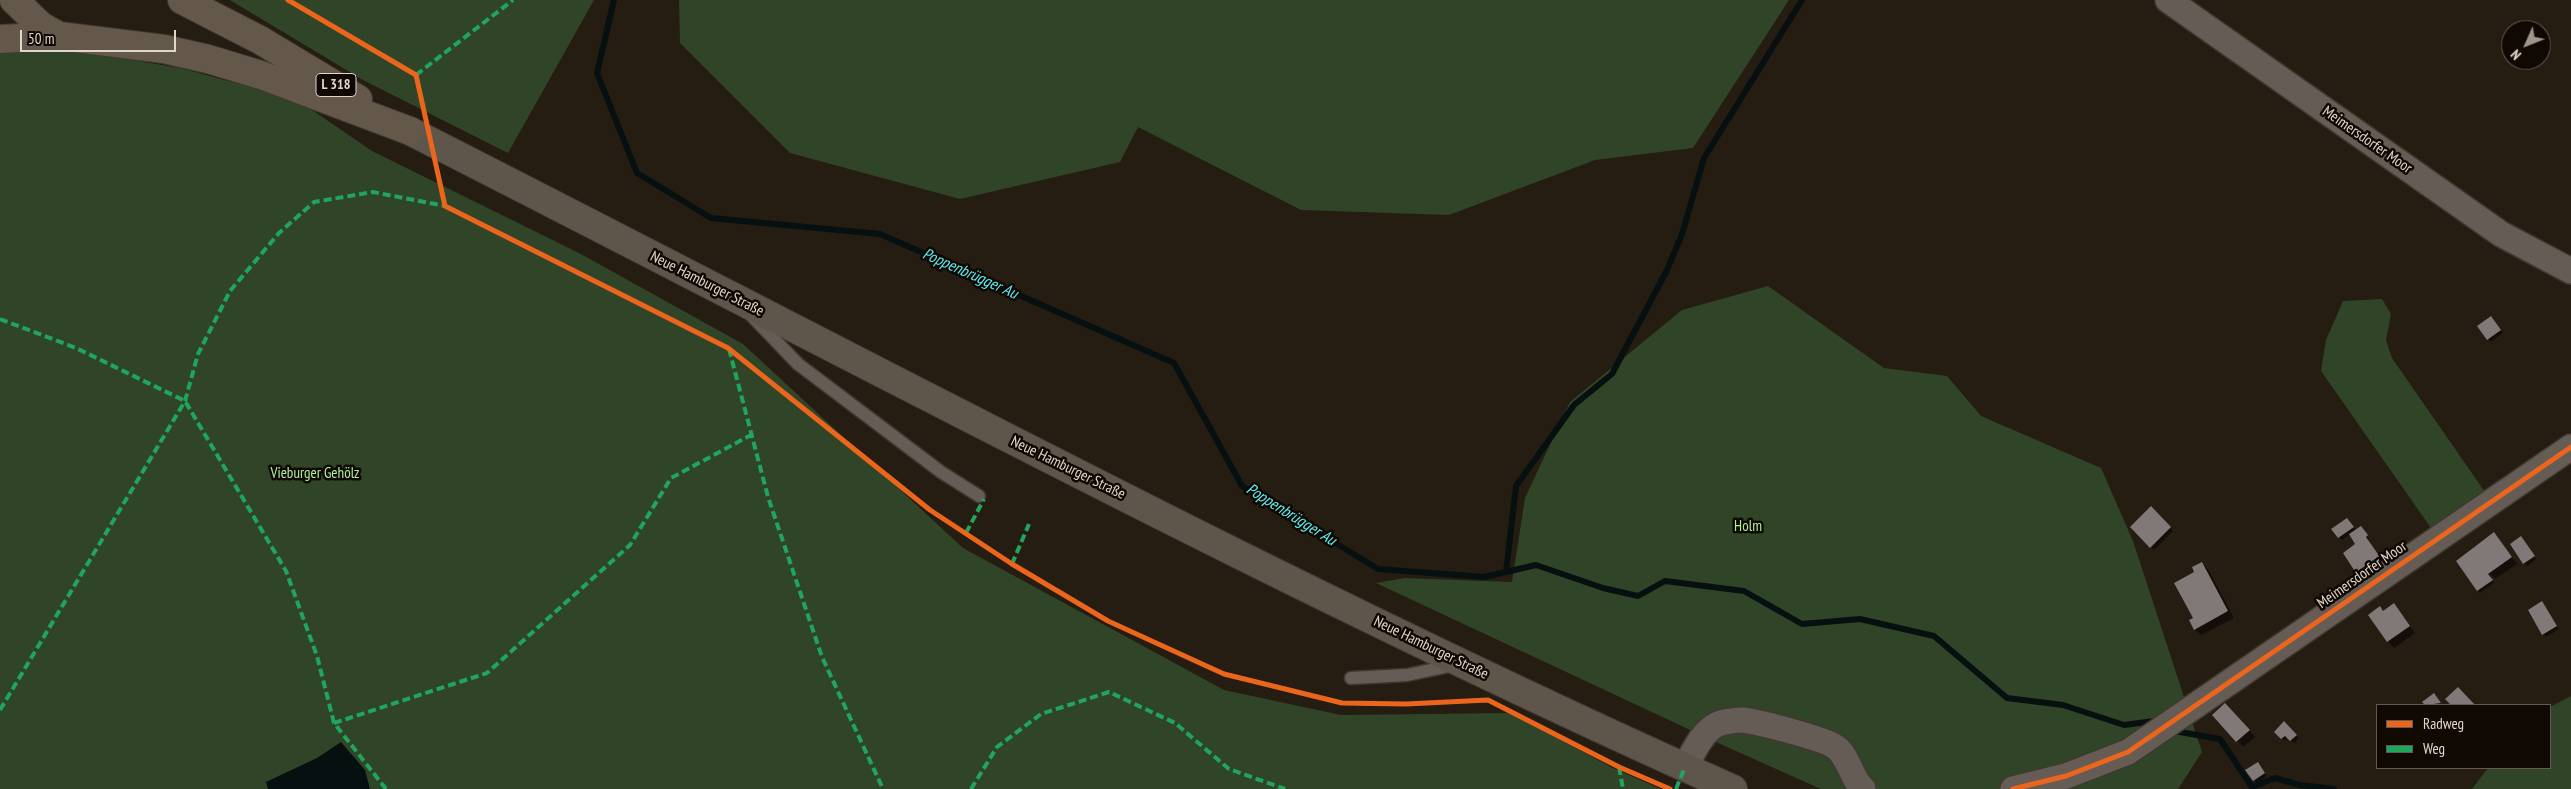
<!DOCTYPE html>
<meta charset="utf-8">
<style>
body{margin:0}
#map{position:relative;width:2571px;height:789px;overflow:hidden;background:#251c12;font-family:"PT Sans Narrow",sans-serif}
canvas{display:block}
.legend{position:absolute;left:2376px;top:704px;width:175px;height:65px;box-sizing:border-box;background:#100803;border:1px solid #645a53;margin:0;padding:6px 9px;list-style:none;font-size:15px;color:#e1d6ca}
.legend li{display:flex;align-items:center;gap:10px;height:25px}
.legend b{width:25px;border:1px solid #645a53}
.north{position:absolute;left:2501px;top:20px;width:50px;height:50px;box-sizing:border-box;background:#100803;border:1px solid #645a53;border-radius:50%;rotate:226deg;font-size:14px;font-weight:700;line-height:20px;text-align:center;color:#e1d6ca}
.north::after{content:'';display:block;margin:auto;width:18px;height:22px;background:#9f958a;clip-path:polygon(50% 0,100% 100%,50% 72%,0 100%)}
.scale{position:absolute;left:20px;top:30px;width:156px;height:22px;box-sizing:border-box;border:2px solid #e1d6ca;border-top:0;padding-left:6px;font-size:15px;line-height:18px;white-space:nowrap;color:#e1d6ca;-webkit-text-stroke:4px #100803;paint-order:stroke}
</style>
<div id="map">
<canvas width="2571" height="789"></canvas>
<ul class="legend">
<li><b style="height:6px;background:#eb651d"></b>Radweg</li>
<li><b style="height:6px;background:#20a55d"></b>Weg</li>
</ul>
<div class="north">N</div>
<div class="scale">50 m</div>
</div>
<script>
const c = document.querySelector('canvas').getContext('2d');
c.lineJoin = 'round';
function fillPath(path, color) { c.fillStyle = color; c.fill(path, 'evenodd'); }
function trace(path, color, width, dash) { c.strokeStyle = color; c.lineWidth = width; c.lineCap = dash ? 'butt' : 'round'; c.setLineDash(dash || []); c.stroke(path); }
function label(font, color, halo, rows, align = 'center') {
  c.font = font + ' "PT Sans Narrow",sans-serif'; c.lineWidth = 5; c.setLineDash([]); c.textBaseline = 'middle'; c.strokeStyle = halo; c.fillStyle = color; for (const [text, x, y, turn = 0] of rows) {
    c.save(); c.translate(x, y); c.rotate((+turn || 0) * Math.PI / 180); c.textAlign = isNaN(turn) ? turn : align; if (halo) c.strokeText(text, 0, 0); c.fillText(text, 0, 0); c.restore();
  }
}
const green = new Path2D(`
 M230,0H594L508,153L363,80Z
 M679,0H1789L1693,148L1595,160L1449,215L1301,210L1138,127L1120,162L960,199L790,153L680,43Z
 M66,49L180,68L296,99L372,151L579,253L743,344L963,548L1224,690L1341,715L1511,713L1613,768L1661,789H0V52Z
 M1768,286L1884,368L1947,376L1981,416L2101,468L2133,541L2202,752L2178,789H1821L1718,743L1376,583L1405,578L1512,582L1525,498L1570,402L1682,310Z
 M2382,299L2391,314L2386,340L2392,358L2485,492L2431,528L2321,371L2326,340L2343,301Z
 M2571,696V789H2472L2488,768H2550V707Z`);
const water = new Path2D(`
 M341,742L365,770L370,789H268L266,782L317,758Z`);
const shadow = new Path2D(`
 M2493,321L2503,333L2491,342L2488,339Z
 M2151,508L2173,531L2154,550L2132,527Z
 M2350,522L2356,531L2364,530L2369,539L2367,540L2385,564L2364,579L2344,553L2357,544L2350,534L2342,540L2333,529Z
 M2494,533L2517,564L2495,579L2488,571L2494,583L2480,593L2478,590L2472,548Z
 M2523,541L2536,559L2527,566L2524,563Z
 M2202,563L2208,569L2234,618L2201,635L2195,629V618Z
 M2542,603L2559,629L2546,637L2543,634Z
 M2393,605L2415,633L2394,648L2388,641L2383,612Z
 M2436,698L2442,705H2426L2424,702Z
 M2231,711L2255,737L2243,747L2214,715Z
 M2284,723L2299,738L2294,743L2288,738L2285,741L2275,732Z
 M2260,766L2267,776L2257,783L2247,771Z`);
const stream = new Path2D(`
 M614,0L597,73L637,173L711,218L880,234L1174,363L1242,486L1378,569L1484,577L1536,565L1603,588L1638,596L1665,581L1744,591L1802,624L1860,619L1934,636L2007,698L2063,705L2124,725L2154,721
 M1506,572L1516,486L1574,405L1612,374L1667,270L1682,234L1704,158L1802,0
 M2174,731L2220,739L2252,787L2275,778L2300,785L2334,789`);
const building = new Path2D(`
 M2491,316L2501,330L2487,340L2477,326Z
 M2151,506L2171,527L2150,548L2130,527Z
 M2347,518L2354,527L2338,538L2331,529Z
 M2361,526L2368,535L2366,537L2380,557L2356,573L2343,553L2355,544L2349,534Z
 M2494,532L2512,557L2488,574L2493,580L2477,591L2456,561Z
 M2521,536L2535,556L2523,564L2510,544Z
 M2202,562L2228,611L2194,630L2189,620L2193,618L2174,583L2194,572L2192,567Z
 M2542,601L2557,626L2542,635L2528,610Z
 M2394,603L2410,626L2387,642L2368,615L2380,606L2383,611Z
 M2458,687L2475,705H2451L2445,699Z
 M2434,693L2441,703L2425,705L2422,702Z
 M2225,703L2250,730L2236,742L2212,715Z
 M2284,721L2297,735L2290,741L2285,736L2281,739L2274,732Z
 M2258,762L2265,773L2253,781L2245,770Z`);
const path = new Path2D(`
 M288,0L416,75L423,103
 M445,206L728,348L930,510L1012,564L1108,621L1224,674L1342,703L1406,704L1482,700
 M1595,755L1667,788`);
const service = new Path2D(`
 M751,315L798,364L941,472L979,496
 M1351,678L1407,675L1454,665`);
const minor = new Path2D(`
 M2168,0L2501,234L2571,271
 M1685,767C1693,753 1701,733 1716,725C1721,722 1736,720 1742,720C1756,721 1824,739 1834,746C1849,755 1850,777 1863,789
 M2013,789L2066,776L2128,752L2571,447`);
const secondary = new Path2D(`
 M410,131C849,354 1283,588 1733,789`);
const primary = new Path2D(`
 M14,0L41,26L59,36
 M182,0L260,40L358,99
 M0,39L59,36L164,49L208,59L261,75L410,131`);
const quiet = new Path2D(`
 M416,75L513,0
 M0,319L76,348L185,401L286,571L317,656L334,723L386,789
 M729,349L768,497L822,657L883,789
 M966,533L984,499
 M1012,564L1029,524
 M0,710L185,401L198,354L230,291L279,233L314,202L373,192L445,206V203
 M334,723L487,673L630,545L671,478L751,435
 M1619,767L1623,789
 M971,789L997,747L1041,714L1109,692L1175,723L1229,769L1285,789
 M1676,789L1685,767`);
const cycleway = new Path2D(`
 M288,0L416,75L445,206L728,348L930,510L1012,564L1108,621L1224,674L1342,703L1406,704L1488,700L1619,767L1670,789
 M2013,789L2066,776L2128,752L2571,447`);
const shields = [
 [336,85,40]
];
const shieldNames = [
 ["L 318",336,85]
];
const streetNames = [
 ["Meimersdorfer Moor",2367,140,35],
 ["Neue Hamburger Straße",707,284,27],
 ["Neue Hamburger Straße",1068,468,26],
 ["Meimersdorfer Moor",2362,575,-35],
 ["Neue Hamburger Straße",1431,648,26]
];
const parkNames = [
 ["Vieburger Gehölz",315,474],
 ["Holm",1748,527]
];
const waterNames = [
 ["Poppenbrügger Au",970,274,24],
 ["Poppenbrügger Au",1291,515,32]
];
fillPath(green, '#304527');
fillPath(water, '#071010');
fillPath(shadow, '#0007');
trace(stream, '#071010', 6);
fillPath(building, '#817878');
trace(service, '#403932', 15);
trace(minor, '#403932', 28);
trace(secondary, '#403932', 30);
trace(primary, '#403932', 30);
trace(path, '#625c55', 3, [4, 4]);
trace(service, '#655d55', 12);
trace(minor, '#655d55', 25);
trace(secondary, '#5f564b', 28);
trace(primary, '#63584a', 28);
trace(quiet, '#20a55d', 4, [8, 4]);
trace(cycleway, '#eb651d', 5);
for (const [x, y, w] of shields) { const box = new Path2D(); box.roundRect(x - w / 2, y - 11.5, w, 23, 4); c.fillStyle = '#100803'; c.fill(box); trace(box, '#e1d6ca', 1); }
label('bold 14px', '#e1d6ca', null, shieldNames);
label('15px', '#e1d6ca', '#100803', streetNames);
label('15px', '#afee9d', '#100803', parkNames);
label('italic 16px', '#5cf1f5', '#100803', waterNames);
</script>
